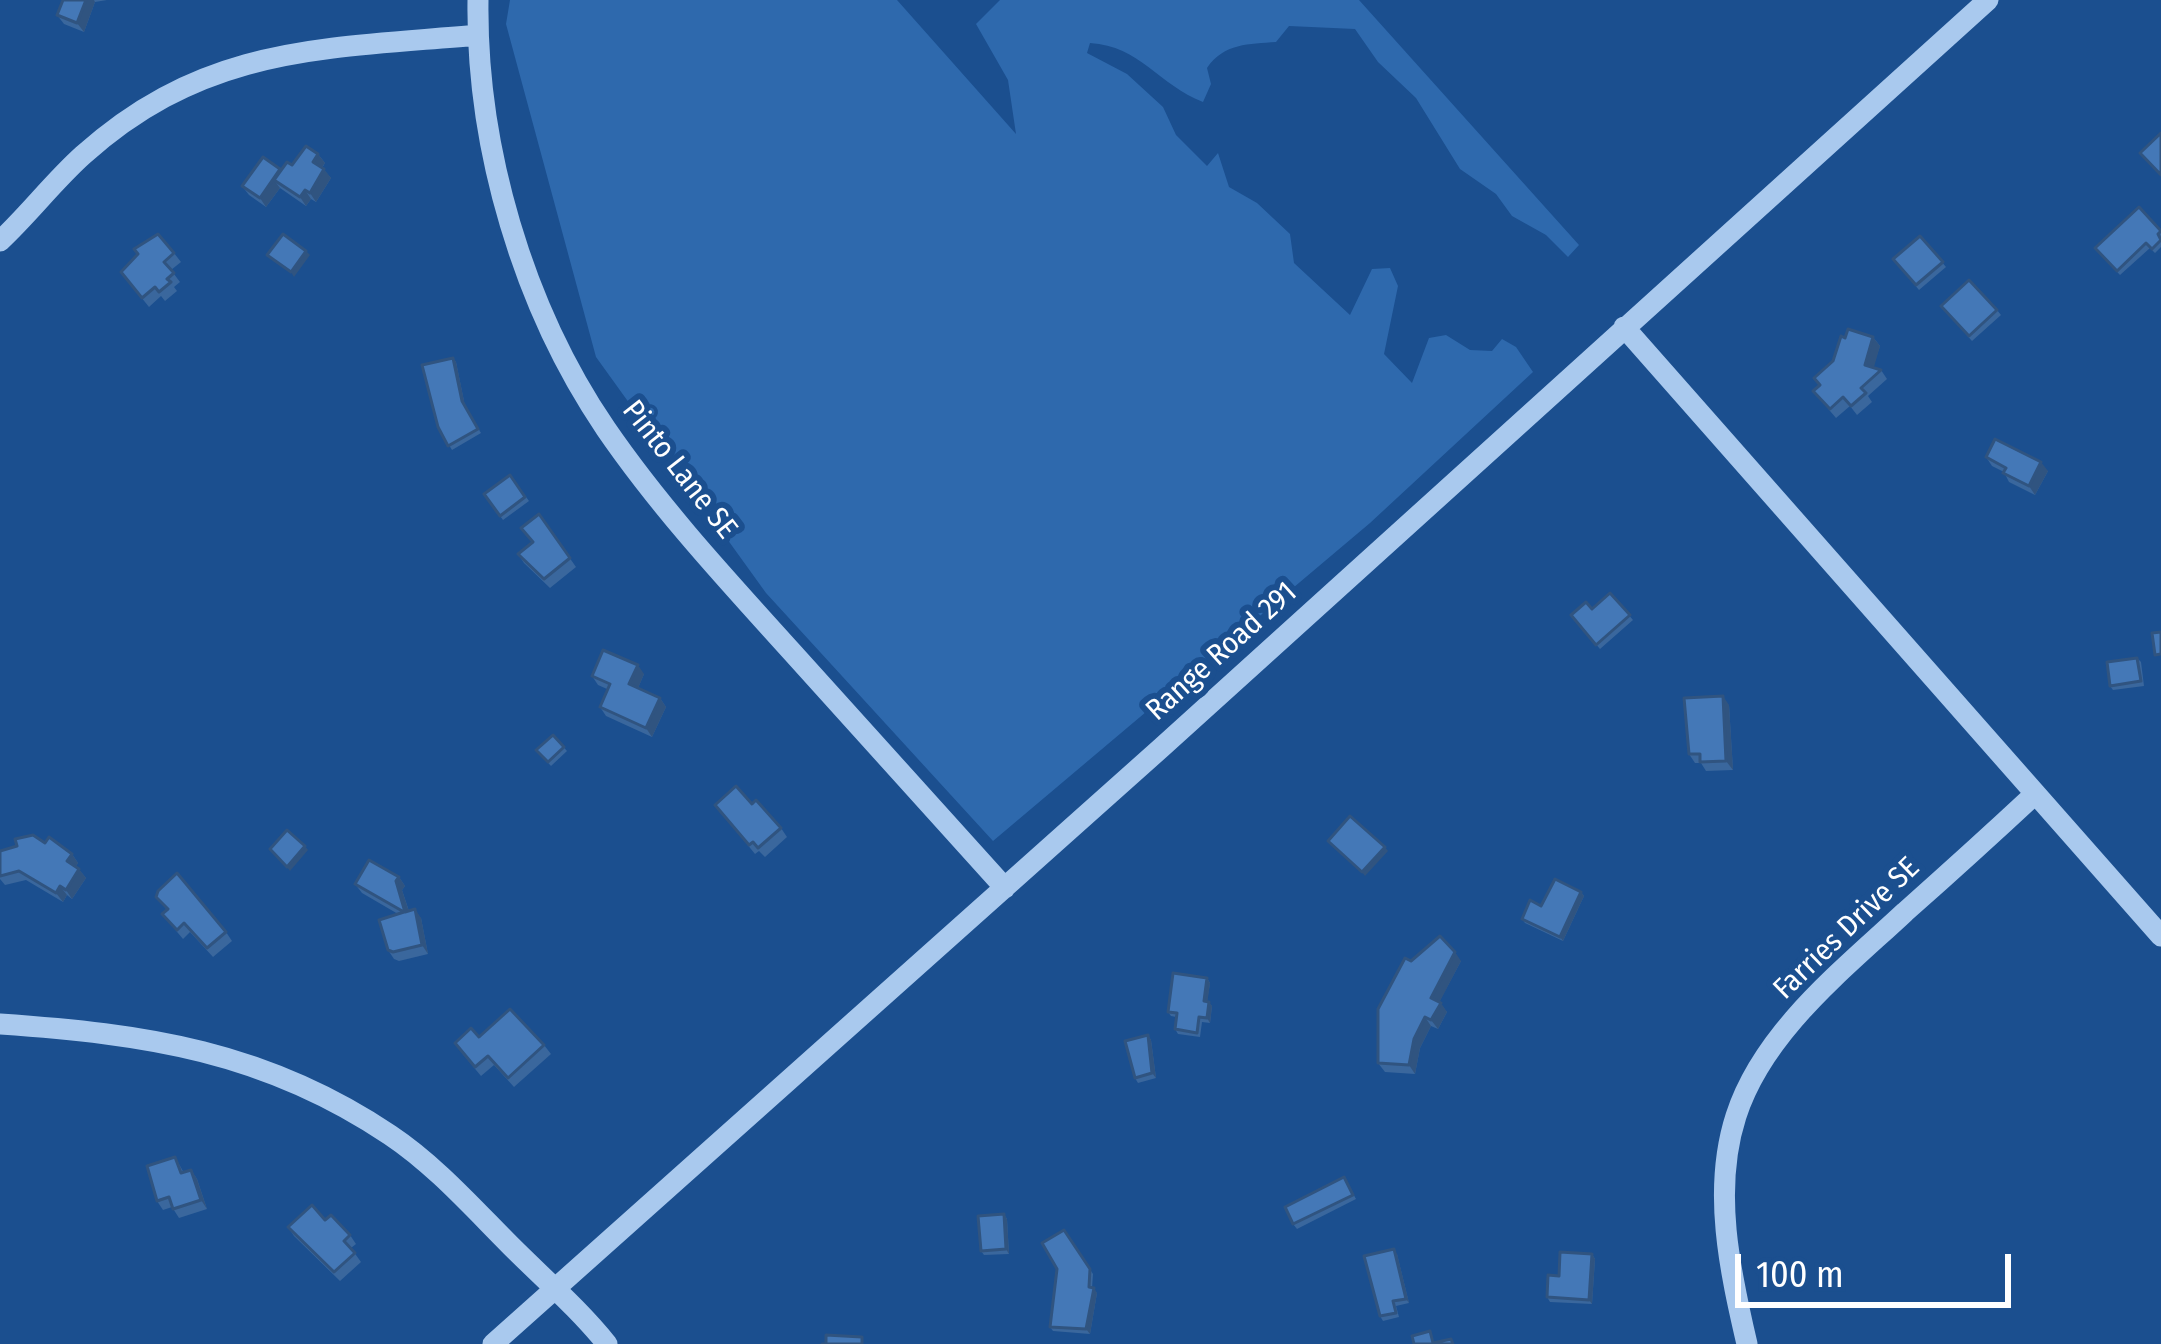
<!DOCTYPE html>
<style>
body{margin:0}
#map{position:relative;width:2161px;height:1344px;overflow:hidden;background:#1b4f8f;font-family:"Fira Sans Condensed",sans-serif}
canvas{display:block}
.scale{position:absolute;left:1735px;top:1254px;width:276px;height:54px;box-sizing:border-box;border:6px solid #fff;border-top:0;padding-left:15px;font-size:36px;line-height:42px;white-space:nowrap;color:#fff;-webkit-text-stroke:9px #1b4f8f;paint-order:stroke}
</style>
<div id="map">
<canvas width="2161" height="1344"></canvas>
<div class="scale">100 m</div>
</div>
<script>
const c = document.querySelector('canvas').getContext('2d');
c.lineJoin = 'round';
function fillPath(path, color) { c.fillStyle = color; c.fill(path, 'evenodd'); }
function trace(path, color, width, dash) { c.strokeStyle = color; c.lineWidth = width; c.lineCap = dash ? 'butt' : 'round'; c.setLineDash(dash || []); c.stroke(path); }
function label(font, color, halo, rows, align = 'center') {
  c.font = font + ' "Fira Sans Condensed",sans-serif'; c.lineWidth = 12; c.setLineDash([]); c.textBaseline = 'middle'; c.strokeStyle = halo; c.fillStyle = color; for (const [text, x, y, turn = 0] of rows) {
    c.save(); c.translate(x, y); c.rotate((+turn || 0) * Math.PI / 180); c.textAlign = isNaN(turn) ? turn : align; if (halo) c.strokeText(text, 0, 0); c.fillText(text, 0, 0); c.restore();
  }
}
const green = new Path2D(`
 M510,0H897L1016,134L1008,80L976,24L1000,0H1359L1579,245L1568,257L1546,235L1512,216L1496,194L1460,169L1416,98L1378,62L1355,29L1289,26L1276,42C1249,44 1224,43 1207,68L1211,84L1203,102C1159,85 1140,46 1090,43L1087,53L1127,74L1163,107L1176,135L1207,166L1218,153L1229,187L1257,203L1290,234L1294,263L1350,315L1372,269L1390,268L1398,286L1384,354L1412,383L1429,338L1446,335L1470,350L1492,351L1502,339L1516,347L1533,372L1370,523L993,841L766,593L596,357L506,24Z`);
const minor = new Path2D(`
 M478,0C476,147 523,307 606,429C661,509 727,580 792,652C863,730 934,809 1005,888
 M0,241C29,214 53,182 83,155C206,45 323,49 478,35
 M1624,327L2161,936
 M0,1024C145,1034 265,1051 390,1135C435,1165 473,1208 511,1246C544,1279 578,1308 607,1344
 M493,1344L1161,748L1988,0
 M1747,1344C1730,1271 1712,1190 1736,1116C1763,1032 1843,970 1905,912C1949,873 1992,834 2035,794`);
const wall = new Path2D(`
 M63,0H107L95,2L84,32L64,24L57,15Z
 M318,154L325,163L322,168L331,178L316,202L311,199L306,206L280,188L266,207L249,195L242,186Z
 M2161,231V247L2155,253L2150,248L2120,275L2098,252Z
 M1920,236L1946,267L1919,290L1893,259Z
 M174,253L181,262L171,270L180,282L174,287L177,291L165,301L161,296L149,307L121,272Z
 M1944,310H1997L2001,315L1972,341Z
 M1873,337L1880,346L1873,367L1881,370L1887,379L1868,396L1872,402L1857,415L1850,406L1836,418L1813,391L1820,385L1845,338Z
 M453,358L456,362L465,406L481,433L452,450L438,427Z
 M1986,457L2048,471L2035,495L2009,482L2004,472L1992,466Z
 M510,475L529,501L503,520L484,494Z
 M539,514L576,567L550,588L524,563L518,554L532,543Z
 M1610,593L1633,620L1600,649L1571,615L1592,609Z
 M2137,658L2141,662L2144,686L2113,690L2110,686Z
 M644,674L638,688L660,698L666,707L652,737L606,716L600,707L607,689L598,685L592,676Z
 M1729,705L1733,770L1706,771L1701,763H1695L1689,754Z
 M553,735L567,751L551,766L536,750Z
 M715,805L781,828L787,837L765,857L759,851L755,854Z
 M45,843L72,854L78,863L76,866L86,878L72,899L67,895L63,902L26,880L5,885L0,879V851L17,846Z
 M399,877L405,886L402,890L409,911L421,918L428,954L399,961L394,959L388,950L398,914L362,893L355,884Z
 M1581,892L1584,896L1563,941L1525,923L1522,919L1541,906Z
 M156,897L226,932L232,941L213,957L190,932L183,939L162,914L167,910Z
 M1411,961H1461L1439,1002L1447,1012L1438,1029L1431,1026L1420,1048L1415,1074L1385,1072L1378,1063Z
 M1207,978L1210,983L1207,1001L1212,1006L1210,1023L1202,1022L1200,1037L1178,1034L1175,1029L1176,1017L1171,1016L1168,1012Z
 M1148,1035L1151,1040L1156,1078L1138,1083L1135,1078Z
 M479,1037L544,1045L551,1054L514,1087L494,1065L481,1076L461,1052Z
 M175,1157L184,1173L191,1170L197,1179L207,1209L179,1218L172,1207L163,1210L157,1201Z
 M1344,1177L1356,1199L1297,1229L1293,1224Z
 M1004,1214L1007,1219L1009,1254L984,1255L981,1251Z
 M325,1220L350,1235L356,1244L351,1248L361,1262L340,1281L294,1236L288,1227Z
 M1064,1230L1093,1274L1092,1288L1097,1293L1090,1334L1053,1331L1050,1327Z
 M1397,1254L1409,1303L1396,1306L1399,1317L1383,1321L1380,1316Z
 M1592,1254L1595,1259L1592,1304L1550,1302L1547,1297L1559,1276Z`);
const shadedWall = new Path2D(`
 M86,0H94L95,2L84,32L77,23Z
 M318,154L325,163L319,171L313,162Z
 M280,169L274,180L280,188L266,207L260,198Z
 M324,169L331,178L316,202L310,193Z
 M305,190L311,199L306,206L300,197Z
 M306,251L310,255L294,277L291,272Z
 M1873,337L1880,346L1872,374L1865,365Z
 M453,358L456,362L465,406L481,433L462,401Z
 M2041,462L2048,471L2035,495L2029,486Z
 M638,665L644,674L636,693L629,684Z
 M1723,696L1729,705L1733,770L1726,761Z
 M660,698L666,707L652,737L646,728Z
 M305,846L308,850L290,871L287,867Z
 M1385,847L1388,851L1365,876L1362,872Z
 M72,854L78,863L74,870L67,861Z
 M79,869L86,878L72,899L66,890Z
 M399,877L405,886L402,890L412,921L405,912L396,881Z
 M60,886L67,895L63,902L56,893Z
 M1581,892L1584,896L1563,941L1560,937Z
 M415,909L421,918L428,954L422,945Z
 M1455,952L1461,961L1437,1007L1431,998Z
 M1207,978L1210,983L1207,1005L1204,1001Z
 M1209,1002L1212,1006L1210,1023L1207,1018Z
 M1441,1003L1447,1012L1438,1029L1431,1020Z
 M1425,1017L1431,1026L1420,1048L1415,1074L1409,1065L1414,1039Z
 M1148,1035L1151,1040L1156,1078L1152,1073Z
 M191,1170L197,1179L207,1209L201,1200Z
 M1004,1214L1007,1219L1009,1254L1006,1249Z
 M1394,1249L1397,1254L1409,1303L1406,1299Z
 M1592,1254L1595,1259L1592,1304L1589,1300Z
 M1094,1288L1097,1293L1090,1334L1086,1329Z`);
const building = new Path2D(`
 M63,0H86L77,23L57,15Z
 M2161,133V175L2140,153Z
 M306,146L318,154L313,162L324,169L310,193L305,190L300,197L274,180L287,162L292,165Z
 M263,157L280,169L260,198L242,186Z
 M2139,207L2161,231L2158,234L2161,240L2152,249L2146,243L2117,271L2095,248Z
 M158,234L174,253L164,262L174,273L167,279L171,282L159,292L155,287L142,298L121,272L138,254L134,249Z
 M283,234L306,251L291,272L267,255Z
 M1920,236L1943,262L1916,285L1893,259Z
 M1969,280L1997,310L1969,336L1941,306Z
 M1848,329L1873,337L1865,365L1881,370L1861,388L1866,393L1851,406L1843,397L1830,409L1813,391L1820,385L1814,378L1833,361L1841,336L1845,338Z
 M453,358L462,401L478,429L448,446L438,427L422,365Z
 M1995,439L2041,462L2029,486L2003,473L2006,468L1986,457Z
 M510,475L525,497L500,516L484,494Z
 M539,514L570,558L544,579L518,554L533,542L521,528Z
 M1610,593L1630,615L1596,645L1571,615L1586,602L1592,609Z
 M2161,632V654L2155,655L2152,633Z
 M603,650L638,665L629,684L660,698L646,728L600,707L610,684L592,676Z
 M2137,658L2141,681L2110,686L2107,662Z
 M1723,696L1726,761L1700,762V754H1689L1684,698Z
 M553,735L564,747L548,762L536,750Z
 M736,786L752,804L756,800L781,828L758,848L753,842L749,845L715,805Z
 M1350,816L1385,847L1362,872L1328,841Z
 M287,830L305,846L287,867L270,849Z
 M33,835L45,843L49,837L72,854L67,861L79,869L66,890L60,886L56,893L19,871L0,876V851L17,846L15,839Z
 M369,860L399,877L396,881L405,912L415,909L422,945L393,952L388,950L379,920L404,912L355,884Z
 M177,873L226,932L207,948L184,923L177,930L162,914L168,909L156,897L158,891Z
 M1555,879L1581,892L1560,937L1522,919L1530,900L1541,906Z
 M1440,936L1455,952L1431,998L1441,1003L1431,1020L1425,1017L1414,1039L1409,1065L1378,1063V1009L1405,958L1411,961Z
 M1173,973L1207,978L1204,1001L1209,1002L1207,1018L1199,1017L1197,1033L1175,1029L1177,1013L1168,1012Z
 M510,1009L544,1045L508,1078L488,1056L475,1067L455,1043L471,1028L479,1037Z
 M1148,1035L1152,1073L1135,1078L1125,1041Z
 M175,1157L181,1173L191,1170L201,1200L173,1209L169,1197L157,1201L147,1166Z
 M1344,1177L1353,1195L1293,1224L1285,1207Z
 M312,1205L325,1220L331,1215L350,1235L344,1241L355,1253L334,1272L288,1227Z
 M1004,1214L1006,1249L981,1251L978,1216Z
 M1064,1230L1090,1269L1089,1287L1094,1288L1086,1329L1050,1327L1057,1269L1042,1243Z
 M1394,1249L1406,1299L1393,1301L1396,1313L1380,1316L1364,1256Z
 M1560,1252L1592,1254L1589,1300L1547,1297L1548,1275L1559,1276Z
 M1430,1331L1433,1343L1451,1339L1453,1344H1414L1412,1336Z
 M826,1335L862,1337V1344H822H826Z`);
const streetNames = [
 ["Pinto Lane SE",679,470,52],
 ["Range Road 291",1222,652,-42],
 ["Farries Drive SE",1847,929,-44]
];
fillPath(green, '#2e69ad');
trace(minor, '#a9c9ee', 21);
fillPath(wall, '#3a679d');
fillPath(shadedWall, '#305480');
fillPath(building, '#4478b7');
trace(building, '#305480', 3);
label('30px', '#fff', '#1b4f8f', streetNames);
</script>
